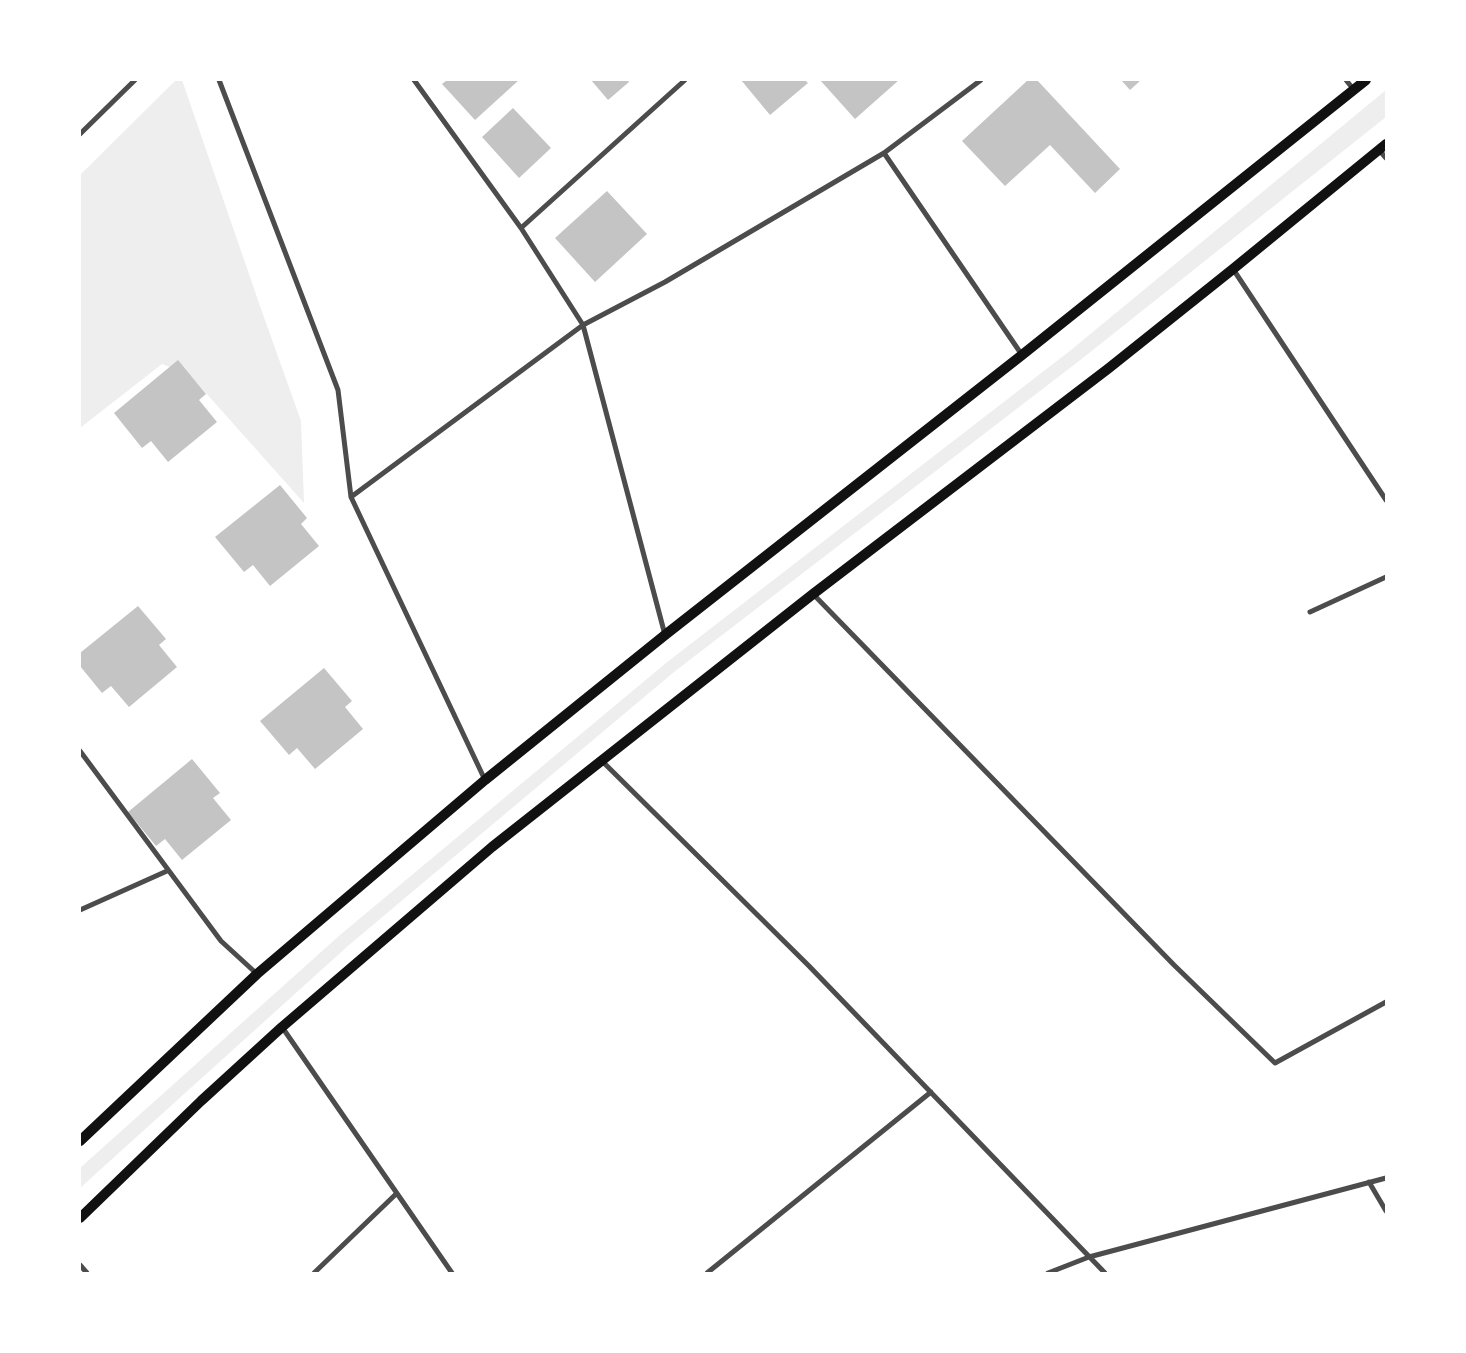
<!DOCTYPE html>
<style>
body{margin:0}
#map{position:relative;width:1466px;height:1353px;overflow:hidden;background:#fff;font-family:"Golos Text",sans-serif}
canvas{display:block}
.frame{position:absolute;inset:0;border:81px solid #fff;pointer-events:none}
</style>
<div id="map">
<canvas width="1466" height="1353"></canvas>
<div class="frame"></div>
</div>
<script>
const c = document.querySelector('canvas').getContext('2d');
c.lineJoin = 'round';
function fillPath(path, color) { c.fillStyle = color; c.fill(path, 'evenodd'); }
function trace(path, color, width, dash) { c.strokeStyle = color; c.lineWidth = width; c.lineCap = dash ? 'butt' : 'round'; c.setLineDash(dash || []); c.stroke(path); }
const green = new Path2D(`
 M176,80H182L260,306L301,421L304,503L189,374L162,364L80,428V175Z
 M1386,90V117L1079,361L674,672L349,945L80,1188V1168L340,935L666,663L1071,350Z`);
const building = new Path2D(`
 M447,80H519L475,120L442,84Z
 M591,80H628L629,82L608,100Z
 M741,80H805L808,83L770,115Z
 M820,80H899L855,119Z
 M1028,80H1037L1120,169L1095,193L1050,145L1005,186L962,141Z
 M1121,80H1141L1130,90Z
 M513,108L551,148L519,178L482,137Z
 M607,191L647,234L595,282L555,238Z
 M178,360L206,394L199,400L217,422L168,462L151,441L142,448L114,413Z
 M280,485L307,518L301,524L319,546L270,586L253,565L244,572L215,537Z
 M138,606L166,639L159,645L177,667L129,707L111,686L102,693L80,666V653Z
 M324,668L352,701L345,707L363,729L315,769L297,748L289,755L260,721Z
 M192,759L220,793L213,798L231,820L182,860L165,839L156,846L128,812Z`);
const minor = new Path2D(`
 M219,80L338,390L351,497L485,780
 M414,80L521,228L583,325L665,635
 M1346,80L1354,90
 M80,134L135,80
 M1379,150L1386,158
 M884,153L1022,355
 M521,228L685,80
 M1233,269L1386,500
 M351,497L583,325L665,282L884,153L981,80
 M813,594L1174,965L1275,1063L1386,1002
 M1310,612L1386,577
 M80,751L221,941L257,974
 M602,761L809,966L1105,1273
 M80,910L167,871
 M282,1027L452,1273
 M1369,1182L1386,1211
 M80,1265L87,1273
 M314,1273L396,1194
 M707,1273L931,1092
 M1048,1273L1089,1257L1386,1178`);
const secondary = new Path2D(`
 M80,1141L257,974L485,780L665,635L1022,355L1366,80
 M80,1218L201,1101L282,1027L492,847L813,594L1109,368L1233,269L1386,144`);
fillPath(green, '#eee');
fillPath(building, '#c4c4c4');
trace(minor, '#4c4c4c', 5);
trace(secondary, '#111', 10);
</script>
